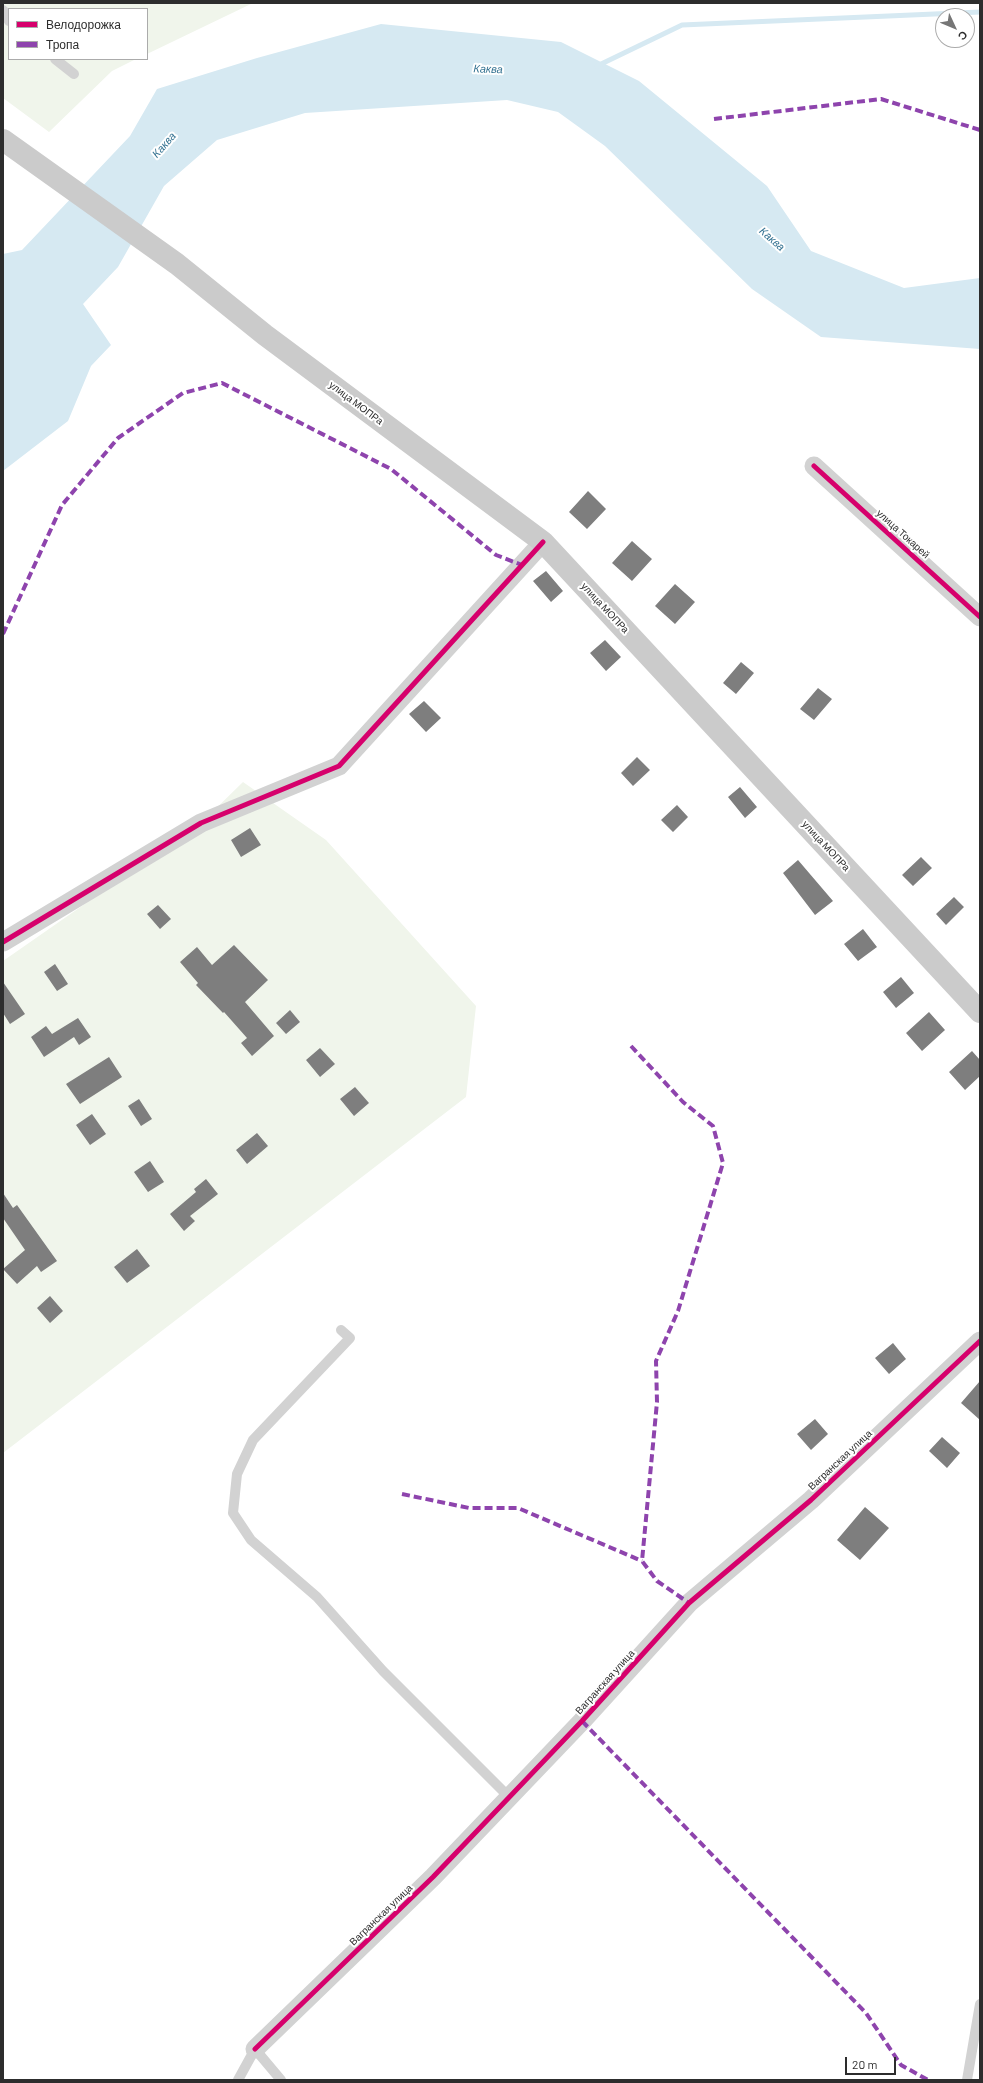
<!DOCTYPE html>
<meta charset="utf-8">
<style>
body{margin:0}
#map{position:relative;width:983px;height:2083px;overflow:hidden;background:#fff;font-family:Barlow,sans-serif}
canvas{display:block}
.frame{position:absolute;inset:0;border:4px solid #2d2d2d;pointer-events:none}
.legend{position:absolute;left:8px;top:8px;width:140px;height:52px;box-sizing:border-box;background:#fff;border:1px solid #ababab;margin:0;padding:5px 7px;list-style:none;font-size:12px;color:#2d2d2d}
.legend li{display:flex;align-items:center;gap:8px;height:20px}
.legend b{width:20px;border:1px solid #ababab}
.north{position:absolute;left:935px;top:8px;width:40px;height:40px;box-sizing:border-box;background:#fff;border:1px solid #ababab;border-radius:50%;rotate:134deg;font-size:11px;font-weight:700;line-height:16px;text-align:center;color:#2d2d2d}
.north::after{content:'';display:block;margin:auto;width:14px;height:18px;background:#767676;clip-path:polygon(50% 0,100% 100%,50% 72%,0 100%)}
.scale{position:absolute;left:845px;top:2057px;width:51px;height:18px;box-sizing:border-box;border:2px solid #2d2d2d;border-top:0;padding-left:5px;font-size:12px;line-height:14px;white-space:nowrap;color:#2d2d2d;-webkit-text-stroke:3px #fff;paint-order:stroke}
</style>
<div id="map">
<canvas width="983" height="2083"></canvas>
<div class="frame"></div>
<ul class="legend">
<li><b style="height:5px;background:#d6006c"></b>Велодорожка</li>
<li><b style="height:5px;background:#8e44ad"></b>Тропа</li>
</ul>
<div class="north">С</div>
<div class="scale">20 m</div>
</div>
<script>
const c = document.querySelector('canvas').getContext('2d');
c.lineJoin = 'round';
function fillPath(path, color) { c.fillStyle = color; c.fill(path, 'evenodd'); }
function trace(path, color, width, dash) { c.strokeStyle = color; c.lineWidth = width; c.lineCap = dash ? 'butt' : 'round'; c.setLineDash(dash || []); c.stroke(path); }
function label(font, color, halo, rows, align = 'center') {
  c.font = font + ' Barlow,sans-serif'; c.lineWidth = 4; c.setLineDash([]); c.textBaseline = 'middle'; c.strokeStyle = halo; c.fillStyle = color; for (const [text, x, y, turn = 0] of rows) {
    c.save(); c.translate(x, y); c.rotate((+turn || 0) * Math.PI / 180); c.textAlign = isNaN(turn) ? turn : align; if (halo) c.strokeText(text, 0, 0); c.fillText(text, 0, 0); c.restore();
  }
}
const green = new Path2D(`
 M3,3H253L147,54V9H9V59H136L112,71L49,132L3,98Z
 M243,782L326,840L476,1006L466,1097L3,1453V961L201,823Z`);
const water = new Path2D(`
 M381,24L561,42L639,81L767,186L811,251L904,288L980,278V349L821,337L752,289L605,146L558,112L507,100L305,113L217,140L164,186L118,267L83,304L111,345L91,366L68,421L3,471V254L22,250L130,136L157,89L257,58Z`);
const stream = new Path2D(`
 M597,66L682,25L980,12`);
const building = new Path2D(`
 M588,491L606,509L587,529L569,512Z
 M632,541L652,559L632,581L612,563Z
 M546,571L563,591L551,602L533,581Z
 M675,584L695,602L675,624L655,606Z
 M605,640L621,657L606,671L590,653Z
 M741,662L754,673L736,694L723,683Z
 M818,688L832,699L814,720L800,709Z
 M424,701L441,718L426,732L409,714Z
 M637,757L650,770L633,786L621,773Z
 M740,787L757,807L745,818L728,797Z
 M677,805L688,817L673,832L661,820Z
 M250,828L261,845L241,857L231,840Z
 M921,857L932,868L913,886L902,875Z
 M798,860L833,901L815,915L783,873Z
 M954,897L964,907L946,925L936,914Z
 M158,905L171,919L160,929L147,914Z
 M863,929L877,947L858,961L844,944Z
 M234,945L268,980L245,1002L274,1036L252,1056L241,1043L247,1038L224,1012L223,1013L196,985L198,983L180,962L197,947L212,965Z
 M55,964L68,984L57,991L44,972Z
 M901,977L914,993L896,1008L883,992Z
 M3,982L25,1014L10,1024L3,1013Z
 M290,1010L300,1022L286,1034L276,1023Z
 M929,1012L945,1030L922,1051L906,1033Z
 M78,1018L91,1037L79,1045L74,1037L44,1057L31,1037L46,1026L52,1034Z
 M320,1048L335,1064L320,1077L306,1060Z
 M972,1051L980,1060V1076L965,1090L949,1072Z
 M109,1057L122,1077L80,1104L66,1084Z
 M355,1087L369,1103L354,1116L340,1099Z
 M139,1099L152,1119L141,1126L128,1106Z
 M92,1114L106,1134L90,1145L76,1125Z
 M257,1133L268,1146L247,1164L236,1150Z
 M150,1161L164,1182L148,1192L134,1172Z
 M206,1179L218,1194L190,1216L195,1221L184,1231L170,1214L196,1192L194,1189Z
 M3,1193L13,1208L17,1205L57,1261L41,1272L37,1266L17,1284L3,1269L25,1250L3,1218Z
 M137,1249L150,1266L127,1283L114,1267Z
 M50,1296L63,1311L50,1323L37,1308Z
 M893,1343L906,1359L889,1374L875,1358Z
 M980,1381V1420L961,1403Z
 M815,1419L828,1434L811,1450L797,1434Z
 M942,1437L960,1453L947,1468L929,1451Z
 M865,1507L889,1528L860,1560L837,1540Z`);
const lane = new Path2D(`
 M3,10L9,21
 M55,59L74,74
 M341,1330L350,1338L253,1440L237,1474L233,1513L251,1540L317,1597L383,1671L509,1797
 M238,2080L255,2049L281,2080
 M967,2080L980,2004`);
const street = new Path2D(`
 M814,466L980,617
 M3,942L201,823L339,766L543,542
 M255,2049L433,1877L582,1721L689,1603L811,1500L980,1341`);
const secondary = new Path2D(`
 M3,140L177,264L265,335L543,542L980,1012`);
const quiet = new Path2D(`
 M714,119L881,99L980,130
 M3,634L62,505L118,438L183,393L222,383L391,469L496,555L522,565
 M631,1046L683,1102L713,1126L723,1163L678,1311L656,1361L657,1402L642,1561L657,1581L689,1603
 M402,1494L469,1508H518L642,1561
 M582,1721L866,2013L901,2065L928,2080`);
const cycleway = new Path2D(`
 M814,466L980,617
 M3,942L201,823L339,766L543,542
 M255,2049L433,1877L582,1721L689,1603L811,1500L980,1341`);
const streetNames = [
 ["улица МОПРа",356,403,37],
 ["улица Токарей",903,534,42],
 ["улица МОПРа",605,608,47],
 ["улица МОПРа",826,846,47],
 ["Вагранская улица",840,1460,-43],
 ["Вагранская улица",605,1682,-48],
 ["Вагранская улица",381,1915,-44]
];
const waterNames = [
 ["Каква",488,69,2],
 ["Каква",164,145,-49],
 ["Каква",772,239,41]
];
fillPath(green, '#f0f5eb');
fillPath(water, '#d6e9f2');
trace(stream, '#d6e9f2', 5);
fillPath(building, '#7e7e7e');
trace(lane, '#d2d2d2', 10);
trace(street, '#d2d2d2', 19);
trace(secondary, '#cbcbcb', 22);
trace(quiet, '#8e44ad', 4, [8, 4]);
trace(cycleway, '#d6006c', 5);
label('10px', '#2d2d2d', '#fff', streetNames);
label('italic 11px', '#377493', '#fff', waterNames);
</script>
